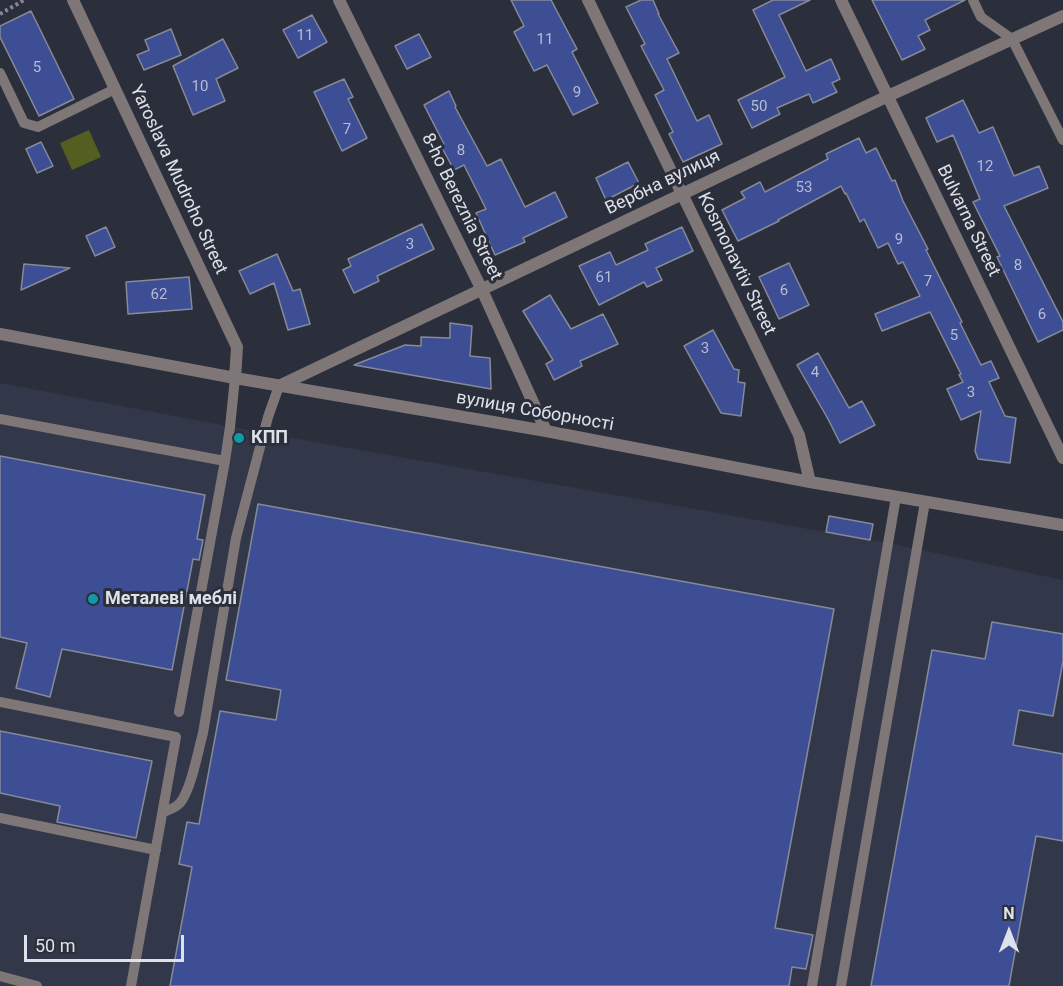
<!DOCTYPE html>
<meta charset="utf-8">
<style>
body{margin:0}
#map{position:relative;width:1063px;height:986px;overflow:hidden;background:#2b2f3b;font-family:Roboto,sans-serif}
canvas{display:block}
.north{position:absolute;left:979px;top:902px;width:60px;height:60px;-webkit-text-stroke:4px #2b2f3b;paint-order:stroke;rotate:0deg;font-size:16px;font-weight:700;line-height:24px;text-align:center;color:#dee1e8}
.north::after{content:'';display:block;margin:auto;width:21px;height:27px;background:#dee1e8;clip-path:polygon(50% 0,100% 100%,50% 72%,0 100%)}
.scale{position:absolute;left:24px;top:935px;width:160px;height:27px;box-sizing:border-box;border:3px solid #dee1e8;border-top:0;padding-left:8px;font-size:18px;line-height:21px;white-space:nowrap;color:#dee1e8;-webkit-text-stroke:4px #2b2f3b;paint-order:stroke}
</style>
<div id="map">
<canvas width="1063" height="986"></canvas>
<div class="north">N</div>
<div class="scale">50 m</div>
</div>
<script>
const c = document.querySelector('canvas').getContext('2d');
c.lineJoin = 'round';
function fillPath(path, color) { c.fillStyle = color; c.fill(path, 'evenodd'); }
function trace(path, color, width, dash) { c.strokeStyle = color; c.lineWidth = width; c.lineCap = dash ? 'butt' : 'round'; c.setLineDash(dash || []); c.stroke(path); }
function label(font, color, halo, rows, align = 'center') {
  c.font = font + ' Roboto,sans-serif'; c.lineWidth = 6; c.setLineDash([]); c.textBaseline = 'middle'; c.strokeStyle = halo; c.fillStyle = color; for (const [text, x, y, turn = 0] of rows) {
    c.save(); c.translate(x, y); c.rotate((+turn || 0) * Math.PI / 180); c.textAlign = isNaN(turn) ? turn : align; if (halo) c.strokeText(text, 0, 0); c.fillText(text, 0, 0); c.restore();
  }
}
const built = new Path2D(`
 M0,383L264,433L888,543L1063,580V986H0Z`);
const green = new Path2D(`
 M89,130L101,157L72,170L60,143Z`);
const building = new Path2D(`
 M511,0H551L577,49L572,52L598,103L573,115L547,65L534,71L514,32L524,26Z
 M641,0H653L659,14H658L679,53L667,59L697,121L709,115L722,144L683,162L669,134L673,132L655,95L664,90L641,46L645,44L626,7Z
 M773,0H810L779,15L806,71L831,59L840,79L832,83L837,92L813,103L809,94L777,108L780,114L752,128L738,100L785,77L753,10Z
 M872,0H965L925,20L930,30L918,36L925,49L902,60Z
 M31,11L74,99L39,116L0,37V26Z
 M312,15L327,42L298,58L283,30Z
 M171,29L181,55L144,70L137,55L149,50L145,40Z
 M419,34L431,57L407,69L395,46Z
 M223,39L238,68L216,79L225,101L193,115L173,66Z
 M344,79L353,97L348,99L367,138L342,151L314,92Z
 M449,91L456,106L455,107L487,166L501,159L525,207L555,192L567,217L523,238L525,242L495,255L476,213L486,209L464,165L454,170L441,146L444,144L424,105Z
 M963,100L979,133L993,127L1014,176L1039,166L1048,188L1004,206L1063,322V330L1038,342L997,257L1000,256L973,202L980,199L953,135L937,142L926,118Z
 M859,138L866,153L876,148L892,181L895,180L903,201L928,249L926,250L962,322L960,323L981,365L991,361L999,378L989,382L1005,416L1016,418L1010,463L978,459L975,451L981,411L961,420L947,389L963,382L959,375L961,374L930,312L882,331L875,314L920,296L903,262L898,264L888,243L878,248L864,219L860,222L846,193L845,194L841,186L778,220L779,221L738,241L722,210L745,198L741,192L760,182L765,192L828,159L826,154Z
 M41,142L53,166L37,173L26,149Z
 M628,162L639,183L606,200L596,178Z
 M422,224L434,249L377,276L379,281L354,293L343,270L351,266L348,259Z
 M106,227L115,247L95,256L86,236Z
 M682,227L693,251L656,268L662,280L647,287L644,282L599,305L579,266L610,252L616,265L648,250L645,244Z
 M277,254L293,291L300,289L310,324L288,330L274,283L250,294L239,271Z
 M789,263L809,305L779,319L759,277Z
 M24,264L70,268L21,290Z
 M189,277L192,309L128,314L126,282Z
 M550,295L571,329L603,314L618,344L580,361L582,366L554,380L546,364L553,360L523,311Z
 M450,323L472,326L470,356L490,358L491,389L354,365L405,345L421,346V337L450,338Z
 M713,330L734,369L739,370L738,382L745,383L741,416L721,413L684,346Z
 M818,353L849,408L862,401L875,425L840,443L828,419L797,365Z
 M0,456L205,495L197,539L203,540L199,560L193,559L172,670L62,649L50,697L16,688L27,643L0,637Z
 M258,504L834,609L775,928L813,935L806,969L792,967L789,986H170L192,867L179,864L187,822L199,824L220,711L276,720L281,690L226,680Z
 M829,516L873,524L870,540L826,532Z
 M992,622L1063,634V661L1053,716L1019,710L1013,745L1063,754V841L1036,836L1009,986H871L932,650L985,659Z
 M0,731L152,761L136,838L57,822L60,806L0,793Z`);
const path = new Path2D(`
 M0,14L24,0`);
const service = new Path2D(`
 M973,0L981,17L1012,39L1063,140
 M0,73L24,123L38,127L115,89
 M0,419L225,461
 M0,702L176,737L131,986
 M179,712L225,461L230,427L235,378
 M163,812C170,810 175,808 180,803C191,790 198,751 203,733L236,538L268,417L279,386
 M0,818L156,850
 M0,976L37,986
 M812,986L896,497
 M841,986L925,502`);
const minor = new Path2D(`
 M73,0L237,347L235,378
 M339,0L482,290L546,431
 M588,0L799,435L810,482
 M841,0L1063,458
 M0,334L235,378L546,431L810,482L1063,525
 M279,386L888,96L1063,16`);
const markers = [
 [239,438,6,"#0f9aa8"],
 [93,599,6,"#0f9aa8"]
];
const numberNames = [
 ["11",305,36],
 ["11",545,40],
 ["5",37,68],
 ["10",200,87],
 ["9",577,93],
 ["50",759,107],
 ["7",347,130],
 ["8",461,151],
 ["12",985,167],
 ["53",804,188],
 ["9",899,240],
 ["3",410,245],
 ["8",1018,266],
 ["61",604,278],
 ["7",928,282],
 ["6",784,291],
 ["62",159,295],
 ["6",1042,315],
 ["5",954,336],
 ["3",705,349],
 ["4",815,373],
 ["3",971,393]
];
const streetNames = [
 ["Yaroslava Mudroho Street",178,180,65],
 ["Вербна вулиця",663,183,-26],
 ["8-ho Bereznia Street",461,207,64],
 ["Bulvarna Street",968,221,64],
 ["Kosmonavtiv Street",736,264,64],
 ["вулиця Соборності",535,412,10]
];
const poiNames = [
 ["КПП",251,438],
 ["Металеві меблі",105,599]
];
fillPath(built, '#323849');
fillPath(green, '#535e20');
fillPath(building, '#3e4e95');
trace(building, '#858a98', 1.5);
trace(path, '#848791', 4, [3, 3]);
trace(service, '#7f7777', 10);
trace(minor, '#7f7777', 12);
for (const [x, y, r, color] of markers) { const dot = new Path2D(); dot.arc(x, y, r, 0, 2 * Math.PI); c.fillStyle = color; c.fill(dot); trace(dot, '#2b2f3b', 2); }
label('15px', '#b6bcd3', null, numberNames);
label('18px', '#dee1e8', '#2b2f3b', streetNames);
label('bold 18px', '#dee1e8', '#2b2f3b', poiNames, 'left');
</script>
